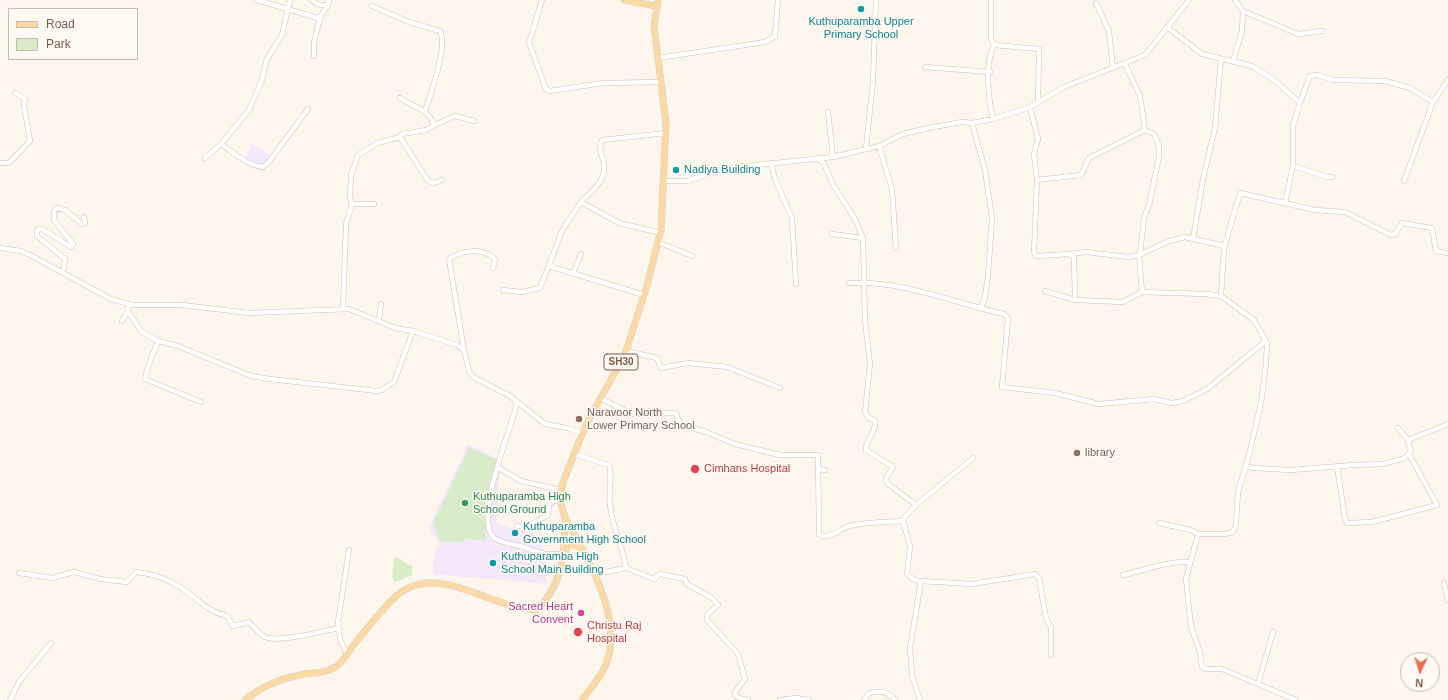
<!DOCTYPE html>
<style>
body{margin:0}
#map{position:relative;width:1448px;height:700px;overflow:hidden;background:#fdf6ec;font-family:Helvetica,sans-serif}
canvas{display:block}
.legend{position:absolute;left:8px;top:8px;width:130px;height:52px;box-sizing:border-box;background:#fffaf3;border:1px solid #cabbb1;margin:0;padding:5px 7px;list-style:none;font-size:12px;color:#7a5c4d}
.legend li{display:flex;align-items:center;gap:8px;height:20px}
.legend b{width:20px;border:1px solid #cabbb1}
.north{position:absolute;left:1400px;top:652px;width:40px;height:40px;box-sizing:border-box;background:#fffaf3;border:1px solid #cabbb1;border-radius:50%;rotate:184deg;font-size:11px;font-weight:700;line-height:16px;text-align:center;color:#7a5c4d}
.north::after{content:'';display:block;margin:auto;width:14px;height:18px;background:#e76f51;clip-path:polygon(50% 0,100% 100%,50% 72%,0 100%)}
</style>
<div id="map">
<canvas width="1448" height="700"></canvas>
<ul class="legend">
<li><b style="height:5px;background:#fbd9a5"></b>Road</li>
<li><b style="height:11px;background:#d8ecc9"></b>Park</li>
</ul>
<div class="north">N</div>
</div>
<script>
const c = document.querySelector('canvas').getContext('2d');
c.lineJoin = 'round';
function fillPath(path, color) { c.fillStyle = color; c.fill(path, 'evenodd'); }
function trace(path, color, width, dash) { c.strokeStyle = color; c.lineWidth = width; c.lineCap = dash ? 'butt' : 'round'; c.setLineDash(dash || []); c.stroke(path); }
function label(font, color, halo, rows, align = 'center') {
  c.font = font + ' Helvetica,sans-serif'; c.lineWidth = 3; c.setLineDash([]); c.textBaseline = 'middle'; c.strokeStyle = halo; c.fillStyle = color; for (const [text, x, y, turn = 0] of rows) {
    c.save(); c.translate(x, y); c.rotate((+turn || 0) * Math.PI / 180); c.textAlign = isNaN(turn) ? turn : align; if (halo) c.strokeText(text, 0, 0); c.fillText(text, 0, 0); c.restore();
  }
}
const education = new Path2D(`
 M252,144L270,155L262,165L246,158Z
 M468,444L502,461L498,484L496,523L536,535L543,546L547,584L433,574L434,551L440,546L429,527Z`);
const green = new Path2D(`
 M470,447L497,460L489,484L485,540L465,539L464,542L440,541L433,523Z
 M398,557L408,565H412V574L410,576L399,581H394L392,575L394,559Z`);
const minor = new Path2D(`
 M257,0L318,18L321,16L327,6
 M312,0L317,4L327,6L329,0
 M542,0L529,43L546,89L550,91L603,83L661,82
 M991,0V39L994,45C985,64 988,98 993,119
 M1235,0L1243,11L1298,34L1322,31
 M1096,3L1109,31L1113,68
 M372,6L409,22L440,31C448,46 431,94 425,111
 M1167,27L1202,54L1252,66L1274,80L1300,103L1293,126V166L1285,203
 M994,45L1039,49L1038,103
 M314,56V43L320,18
 M658,58L765,42L775,36L778,0
 M1233,61L1242,31L1243,11
 M1125,64L1140,96L1145,130L1154,134L1159,147V157L1149,205L1144,218L1140,254
 M925,67L990,72
 M1300,103L1310,76L1318,75L1333,80L1385,81L1410,88L1433,102
 M1030,107L1038,139L1034,154L1037,180L1034,252L1036,256H1039L1069,254L1074,257L1075,300L1123,302L1142,292L1206,294L1221,296L1254,320L1267,343L1266,364L1261,403L1249,455L1238,492L1236,525L1233,532L1225,534H1198L1186,579L1191,627L1200,652L1202,667L1206,669H1222L1296,700
 M828,112L833,157
 M972,123L985,170L992,218L988,276L985,296L981,308
 M437,124L455,116L474,121
 M400,137L428,181L434,183L442,180
 M221,144C233,152 248,166 263,167L268,163L308,109
 M879,146L892,189L896,248
 M866,148L873,81L876,0
 M205,158L221,144L249,110L262,80L266,61L282,35L290,0
 M817,158L824,163L833,185L855,219L863,238L865,320L870,364L865,412L868,417L875,421C877,432 865,440 866,450L893,467L886,478L887,483L916,505L904,518L903,521L910,546L907,574L914,580L921,581L910,648L912,676L920,700
 M0,163H9L30,141L24,106L25,99L15,93
 M771,163L775,179L792,218L796,284
 M1293,166L1327,177H1332
 M1037,180L1081,175L1089,158L1145,130
 M664,181H687L727,168L833,157L879,146L903,134L933,127L962,122L972,123L993,119L1030,107L1064,87L1145,55L1189,0
 M1404,181L1433,102L1448,80
 M352,204H374
 M661,233L619,223L581,202C591,191 607,181 604,164C602,154 598,149 602,140L666,133
 M832,234L863,238
 M1193,239L1203,179L1215,128L1221,59
 M658,242L692,256
 M0,248L21,251L30,255L111,299L132,305H182L249,313L349,309L395,328L413,331L457,345L464,350L469,371L473,377L510,396L515,400L516,406C511,431 473,518 494,538C501,543 512,544 520,546C536,551 547,557 564,553
 M1070,254L1086,252L1128,257L1139,255L1169,241L1185,237L1225,246
 M1139,255L1142,292
 M549,266L644,295
 M61,272L64,268L65,259L37,236V230L42,229L71,247L73,244L54,220V211L57,208L65,210L82,224L85,223L84,217
 M573,273L581,254
 M849,283C902,280 954,303 1004,314L1008,318L1002,387L1055,393L1099,404L1154,399L1172,403L1183,401L1207,389L1266,341
 M503,290L521,292L540,288L563,229L581,202
 M1045,291L1075,300
 M1221,296L1224,248L1240,193L1315,210L1345,212L1391,235L1395,234L1402,223L1432,228L1436,251L1448,253
 M128,304V311L141,331L158,341L178,346L251,376L270,379L377,391L382,390L394,382L413,331
 M343,309L346,224L352,204L350,197L351,176L358,155L378,143L400,137L402,134L426,130L437,124L433,123C427,108 413,107 400,98
 M379,320L381,304
 M122,321L128,311
 M158,341L147,370L145,379L201,402
 M464,350L449,259C463,250 482,247 495,259L493,268
 M626,351L657,358L661,368L688,363L727,367L780,388
 M600,398L632,414L676,413L680,424L706,432L735,444L780,455H818L819,534C830,541 840,528 850,526C867,522 886,522 903,521
 M515,400L545,424L567,428L583,433
 M1398,428L1408,440
 M574,454L609,465C613,478 608,491 610,505C612,527 623,547 626,568
 M1246,466L1254,468L1291,470L1353,465L1383,464L1405,458L1411,451L1408,440L1448,424
 M1337,466L1345,519L1347,523L1372,522L1437,505L1409,454
 M497,467L521,481L561,490
 M818,469L825,470
 M916,505L973,458
 M1159,523L1191,530L1198,534
 M517,526L532,524L548,515L549,504L561,498
 M19,573L52,578L74,572L100,579L127,582L136,572C152,573 167,579 180,587C197,598 206,611 227,616L233,626L249,622C254,627 259,634 265,637C279,643 323,631 339,628
 M594,574L626,568L654,579L660,574L685,579L687,584L712,598L718,605L707,615V620L738,654L745,679L735,692V695L739,698L748,700
 M1123,575C1146,570 1166,561 1190,562
 M921,581L972,584L1035,574L1039,578L1046,618L1051,628V655
 M1444,583L1448,600
 M347,654L340,639L338,622L349,550
 M1258,684L1273,632
 M10,700L19,682L51,643
 M780,700L795,698L809,700
 M864,700L868,694C880,689 887,692 896,700`);
const major = new Path2D(`
 M624,0L656,6
 M565,552L568,545L572,544L580,547
 M245,700C263,685 282,678 305,674C314,673 327,673 335,667C344,662 349,650 356,642C368,627 380,612 393,599C434,558 490,609 536,610C562,587 564,555 565,522
 M582,700C591,688 602,676 607,662C620,622 597,576 578,541C569,525 558,510 561,491C562,482 568,471 571,462C579,441 588,419 600,399C609,383 618,368 626,351L646,289L661,230L666,123L654,26L658,0`);
const markers = [
 [861,9,4,"#0f9aa8"],
 [676,170,4,"#0f9aa8"],
 [579,419,4,"#8d6e63"],
 [1077,453,4,"#8d6e63"],
 [695,469,5,"#e0444e"],
 [465,503,4,"#2e9e5b"],
 [515,533,4,"#0f9aa8"],
 [493,563,4,"#0f9aa8"],
 [581,613,4,"#d1479c"],
 [578,632,5,"#e0444e"]
];
const shields = [
 [621,362,34]
];
const shieldNames = [
 ["SH30",621,362]
];
const cultureNames = [
 ["Kuthuparamba Upper",861,22,"center"],
 ["Primary School",861,35,"center"],
 ["Nadiya Building",684,170],
 ["Kuthuparamba",523,527],
 ["Government High School",523,540],
 ["Kuthuparamba High",501,557],
 ["School Main Building",501,570]
];
const educationNames = [
 ["Naravoor North",587,413],
 ["Lower Primary School",587,426],
 ["library",1085,453]
];
const healthNames = [
 ["Cimhans Hospital",704,469],
 ["Christu Raj",587,626],
 ["Hospital",587,639]
];
const leisureNames = [
 ["Kuthuparamba High",473,497],
 ["School Ground",473,510]
];
const hotelNames = [
 ["Sacred Heart",573,607],
 ["Convent",573,620]
];
fillPath(education, '#f3e8fa');
fillPath(green, '#d8ecc9');
trace(minor, '#d1beb0', 5.5);
trace(major, '#dad1cd', 7);
trace(minor, '#fff', 4.5);
trace(major, '#fbd9a5', 6);
for (const [x, y, r, color] of markers) { const dot = new Path2D(); dot.arc(x, y, r, 0, 2 * Math.PI); c.fillStyle = color; c.fill(dot); trace(dot, '#fffaf3', 1.5); }
for (const [x, y, w] of shields) { const box = new Path2D(); box.roundRect(x - w / 2, y - 8, w, 16, 3); c.fillStyle = '#fffaf3'; c.fill(box); trace(box, '#7a5c4d', 1); }
label('bold 10px', '#7a5c4d', null, shieldNames);
label('11px', '#0d838f', '#fffaf3', cultureNames, 'left');
label('11px', '#785e54', '#fffaf3', educationNames, 'left');
label('11px', '#be3a42', '#fffaf3', healthNames, 'left');
label('11px', '#27864d', '#fffaf3', leisureNames, 'left');
label('11px', '#b23c85', '#fffaf3', hotelNames, 'right');
</script>
